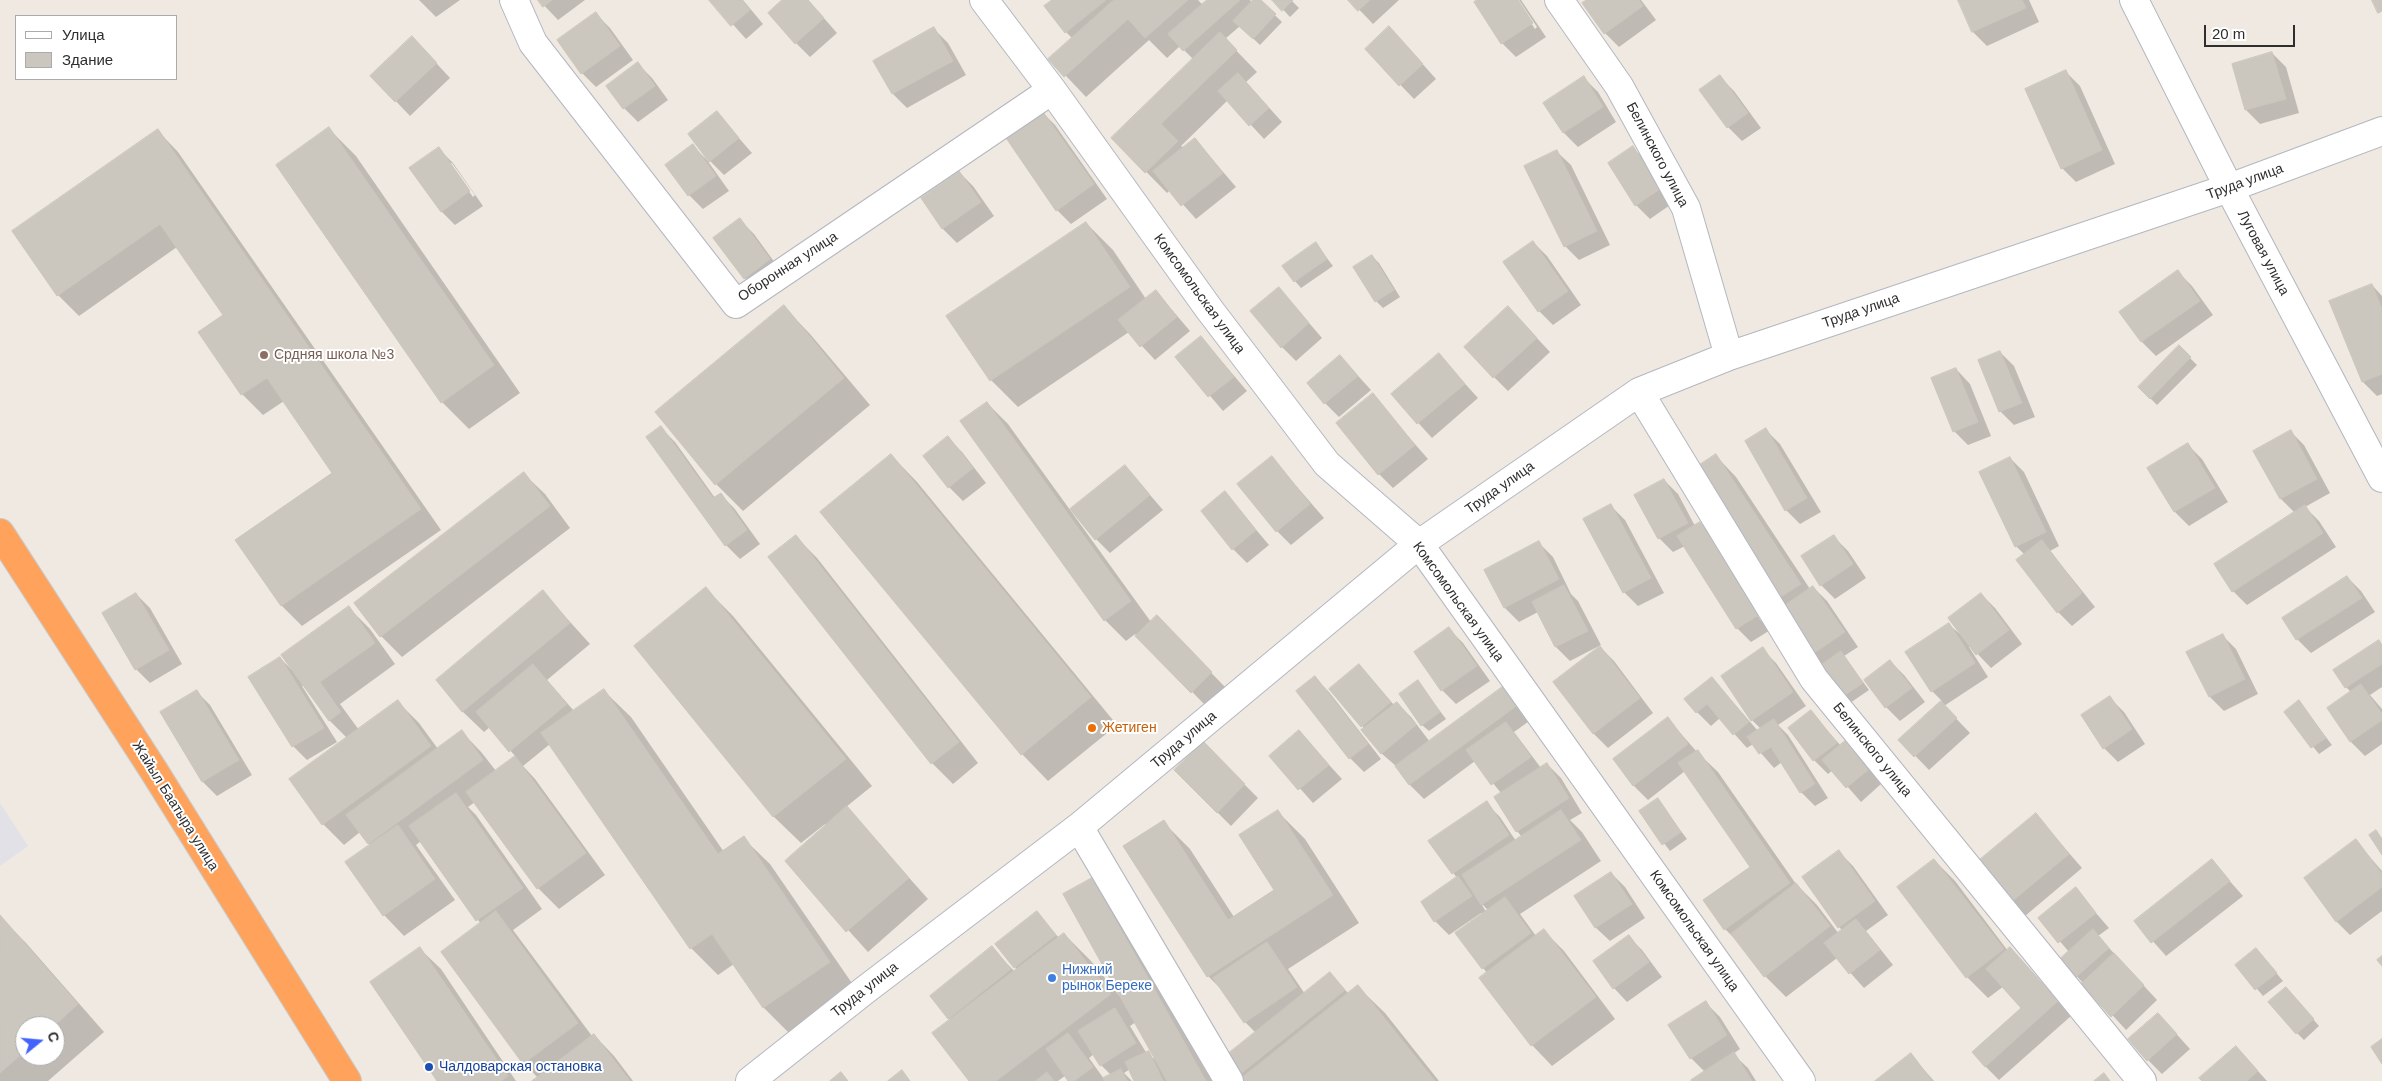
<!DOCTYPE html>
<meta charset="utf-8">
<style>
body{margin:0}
#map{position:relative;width:2382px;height:1081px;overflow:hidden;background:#efe9e1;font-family:Helvetica,sans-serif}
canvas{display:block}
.legend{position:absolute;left:15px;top:15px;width:162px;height:65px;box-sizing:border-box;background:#fff;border:1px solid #ababab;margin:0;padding:6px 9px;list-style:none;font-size:15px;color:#2e2e2e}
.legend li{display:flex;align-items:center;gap:10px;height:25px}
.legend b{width:25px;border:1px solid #ababab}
.north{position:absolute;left:15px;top:1016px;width:50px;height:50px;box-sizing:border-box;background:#fff;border:1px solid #ababab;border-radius:50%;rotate:73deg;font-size:14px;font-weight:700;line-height:20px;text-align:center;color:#2e2e2e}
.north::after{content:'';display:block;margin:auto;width:18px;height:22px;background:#4264fb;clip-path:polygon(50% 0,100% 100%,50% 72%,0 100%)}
.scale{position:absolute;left:2204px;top:25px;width:91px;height:22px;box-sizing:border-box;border:2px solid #2e2e2e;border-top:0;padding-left:6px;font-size:15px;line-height:18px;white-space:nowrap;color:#2e2e2e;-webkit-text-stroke:4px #fff;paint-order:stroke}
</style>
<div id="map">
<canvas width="2382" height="1081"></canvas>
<ul class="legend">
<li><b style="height:6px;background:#fff"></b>Улица</li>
<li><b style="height:14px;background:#cbc7bf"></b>Здание</li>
</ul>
<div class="north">С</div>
<div class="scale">20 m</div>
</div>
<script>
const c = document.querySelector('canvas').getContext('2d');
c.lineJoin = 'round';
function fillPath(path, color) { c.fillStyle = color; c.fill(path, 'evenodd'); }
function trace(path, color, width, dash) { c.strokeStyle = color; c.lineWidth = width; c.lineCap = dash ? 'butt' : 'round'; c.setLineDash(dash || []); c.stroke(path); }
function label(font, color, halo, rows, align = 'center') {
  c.font = font + ' Helvetica,sans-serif'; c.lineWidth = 4; c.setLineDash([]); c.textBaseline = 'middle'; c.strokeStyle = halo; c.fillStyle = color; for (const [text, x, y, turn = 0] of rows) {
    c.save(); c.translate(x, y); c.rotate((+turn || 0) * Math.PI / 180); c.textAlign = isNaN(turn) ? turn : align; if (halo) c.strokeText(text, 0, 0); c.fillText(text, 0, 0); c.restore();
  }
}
const industrial = new Path2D(`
 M0,803L28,846L0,866Z`);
const shadow = new Path2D(`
 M419,0H460L436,17Z
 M539,0H585L558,20Z
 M711,0H743L763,24L746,39Z
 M784,0H808L837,33L810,57L796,43Z
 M1054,0H1198L1203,5L1209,0H1250L1252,3L1259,0L1282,22L1260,45L1240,26L1225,39L1257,72L1246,82L1282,122L1264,139L1228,100L1181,146L1184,148L1195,139L1236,187L1196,219L1170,190L1167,193L1113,138L1194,60L1180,46L1167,58L1149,40L1086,97L1050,59L1073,39L1066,32Z
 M1274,0H1291L1299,8L1290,17Z
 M1350,0H1399L1373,24Z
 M1479,0H1516L1535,29L1537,27L1519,0H1521L1546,37L1516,57L1502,43Z
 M1589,0H1641L1656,20L1619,47L1605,33L1584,4Z
 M1959,0H2029L2039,22L1987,46L1973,32Z
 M596,14L610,28L633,60L596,87L582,73L559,41Z
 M934,29L948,43L966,75L907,108L893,94L875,61Z
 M1403,42L1436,79L1414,99L1366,49Z
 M426,52L450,78L410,116L372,76Z
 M2272,53L2286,67L2299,113L2260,124L2246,110L2233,64Z
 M638,64L652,78L668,100L638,122L624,108L607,86Z
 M2066,72L2080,86L2115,164L2076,182L2062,168Z
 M1720,77L1734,91L1761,128L1742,141L1728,127L1701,91Z
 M1584,78L1598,92L1616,122L1578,147L1564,133L1545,103Z
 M1041,111L1055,125L1107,199L1071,224L1057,210Z
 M717,113L752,153L724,175L710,161Z
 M329,129L356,156L520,393L469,429L442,402Z
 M158,131L178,152L441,530L302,626L282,606L237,541L334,473L284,401L263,415L242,394L200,333L225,315L177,247L79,316L58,295Z
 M693,146L707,160L729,191L703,209L689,195L667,165Z
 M1633,148L1647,162L1673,203L1650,219L1636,205Z
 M439,149L453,163L483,206L455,225L441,211ZM448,163H452L475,195L473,197Z
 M1556,151L1571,165L1610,245L1579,260L1565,246Z
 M959,172L973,186L994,216L957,243L943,229L922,199Z
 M740,220L754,234L783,274L759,292L745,278Z
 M1086,223L1113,250L1146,299L1156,291L1190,331L1155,360L1129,332L1018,407L991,380Z
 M1533,242L1547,256L1581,305L1553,325L1539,311Z
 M1316,244L1333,266L1301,288L1295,281Z
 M1372,256L1379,263L1400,297L1383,308L1376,301Z
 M2178,272L2192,286L2213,315L2156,356L2142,342L2121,312Z
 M2372,285L2382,296V394L2377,396L2363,382Z
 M1279,288L1322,338L1296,361L1282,347Z
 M784,307L810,334L870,405L743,511L716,484Z
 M1522,322L1550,352L1508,391L1494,377Z
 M1201,337L1247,391L1223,411L1177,357Z
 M2179,347L2197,365L2157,405L2139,387Z
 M2000,352L2014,366L2035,417L2014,425L2000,411Z
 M1439,355L1478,398L1432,438L1392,394Z
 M1340,356L1371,390L1339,417L1325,403Z
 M1956,369L1970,384L1991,436L1968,445L1954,431Z
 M1372,395L1428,459L1393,488L1379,474Z
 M987,403L1008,424L1151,622L1157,617L1225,687L1206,706L1135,634L1126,641L1105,620L962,422Z
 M661,428L675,442L715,498L720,494L734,508L760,544L740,559L726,545Z
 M1766,430L1780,444L1821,512L1800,524L1786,510L1746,441Z
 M2290,431L2304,445L2330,493L2305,507L2319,521L2336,547L2247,605L2233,591L2295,513L2281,499L2255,451Z
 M948,438L962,452L986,483L963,501L949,487Z
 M2188,445L2202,459L2228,502L2189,526L2175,512L2149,468Z
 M891,455L917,482L1117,725L1048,781L1022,754Z
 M1716,456L1736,477L1810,589L1813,587L1827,601L1858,647L1844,656L1869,690L1850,703L1823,665L1812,654L1781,609Z
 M1272,458L1324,518L1291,545L1277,531Z
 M2010,458L2024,472L2059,546L2050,551L2095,607L2072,626L2058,612L2025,555L2016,546Z
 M1125,466L1163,510L1110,553L1096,539Z
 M524,474L545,494L570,528L402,657L381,636L355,603Z
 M1664,480L1678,494L1695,526L1700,523L1714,537L1772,629L1751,642L1737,628L1685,546L1673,552L1659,538ZM1708,538H1711L1763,620L1761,621Z
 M1225,493L1269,545L1247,563L1233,549Z
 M1611,506L1625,520L1664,593L1638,606L1624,592L1585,520Z
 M796,537L817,558L978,763L953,784L932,763Z
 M1834,537L1848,551L1866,578L1835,599L1821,585Z
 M1539,543L1553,557L1571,594L1578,601L1601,645L1570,661L1556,647L1538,612L1519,622L1505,608L1486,571Z
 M2347,577L2361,591L2375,612L2311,653L2297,639Z
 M706,589L733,616L872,786L846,807L928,899L868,952L786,861L827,826L825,824L801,843L774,817L636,646Z
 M543,592L590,644L547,680L574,711L604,691L631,717L724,852L743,838L770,864L856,989L791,1035L764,1008L734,964L718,975L691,948L550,744L523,766L535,779L605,875L559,909L538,888L475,802L468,807L476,815L542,909L513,930L592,1036L594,1035L614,1056L633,1081H534L538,1078L524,1063L481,924L421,841L416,845L455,900L404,936L384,915L371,846L360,832L344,845L323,824L347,738L330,721L304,685L302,686L337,742L307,760L293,746L280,658L292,670L349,608L370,629L395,664L340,704L359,730L398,702L419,723L438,749L462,732L482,753L496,771L516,757L490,727L484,732L463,712L437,680Z
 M136,594L150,608L182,664L150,683L136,669Z
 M1981,594L1995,608L2022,644L1991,668L1970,646L1969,647L1988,677L1944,706L1970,733L1929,770L1900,740L1942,701L1932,691L1949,625L1964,637Z
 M1449,629L1463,643L1490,681L1456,704L1442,690L1416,652Z
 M2222,635L2236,649L2258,694L2224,711L2210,697L2187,653Z
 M2382,645V687L2370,695L2382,709V744L2365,756L2351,742L2328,708L2351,692L2346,687Z
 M1600,647L1614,661L1653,713L1608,748L1594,734L1555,682Z
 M1762,649L1776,663L1806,706L1778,725L1788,735L1828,798L1815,806L1801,792L1782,762L1774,768L1753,744L1747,748L1720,718L1711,726L1697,712L1712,678L1758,731L1761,729L1752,720Z
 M1890,661L1904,675L1925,702L1900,721L1886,707L1865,680Z
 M1315,678L1329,692L1381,759L1364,772L1350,758Z
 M1372,680L1394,705L1397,703L1411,717L1430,742L1505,686L1532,719L1514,732L1541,768L1547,764L1561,778L1582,813L1570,820L1582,832L1601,861L1520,914L1536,936L1544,931L1564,951L1615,1019L1552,1066L1532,1045L1487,973L1457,934L1483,914L1481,913L1449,935L1435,921L1457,878L1430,841L1486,803L1500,817L1516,841L1522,837L1517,831L1501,793L1475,761L1424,799L1410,785L1396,766L1381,753L1365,729L1331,690ZM1482,905H1483L1488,910L1486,912Z
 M1418,682L1446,719L1429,731L1422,725Z
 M196,691L210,705L252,775L217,796L203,782L161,712Z
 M2110,698L2124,712L2145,744L2118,762L2104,748Z
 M2299,702L2332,745L2319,754L2285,712Z
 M1811,712L1841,746L1845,743L1859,757L1881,784L1861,802L1833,770L1828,774L1814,760Z
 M1668,719L1697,752L1718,772L1796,884L1817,905L1839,934L1843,931L1839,927V852L1853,866L1888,915L1866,931L1893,965L1864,988L1837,958L1786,997L1765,976L1741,945L1725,929L1752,867L1685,771L1648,800L1634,786L1614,760Z
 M1299,732L1342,779L1313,803L1271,756Z
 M1203,743L1258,798L1231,826L1175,770Z
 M1657,800L1687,839L1670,851L1640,812Z
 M1278,812L1305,839L1359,923L1288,969L1305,994L1330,974L1349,994L1358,987L1385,1013L1439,1081H1237L1256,1033L1245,1022L1225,993L1208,976L1163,822L1190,849L1234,917L1276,890Z
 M2036,815L2082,868L2025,916L2011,902Z
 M2356,841L2382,871V911L2350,935L2336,921Z
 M1934,860L1955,881L2008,951L2024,963L2071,1016L1999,1080L1985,1066L2023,1008L2004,986L1988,998L1967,977L1898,887Z
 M2212,861L2243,896L2166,956L2135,921Z
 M1611,873L1625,887L1645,918L1610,941L1595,927Z
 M1092,879L1113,900L1214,1081H1136L1130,1069L1124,1073L1132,1081H1070L1066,1075L1058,1081H970L949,1018L992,948L1015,972L1018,970L1015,967L1037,913L1059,938L1064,934L1091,961L1126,1004ZM1136,1022L1156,1060L1147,1054L1130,1026ZM1094,1054L1101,1065L1111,1075L1104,1079L1089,1058Z
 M2075,889L2109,928L2098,936L2157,1000L2126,1030L2061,959L2069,952L2040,918Z
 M0,917L26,943L104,1032L48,1081H0ZM25,1026H55V1056H25Z
 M1628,936L1642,950L1662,977L1627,1002L1614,988Z
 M420,949L441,969L516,1081H439Z
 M2256,949L2283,981L2263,996L2237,965Z
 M2293,996L2319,1026L2304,1040L2297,1033Z
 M1706,1003L1720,1017L1740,1049L1733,1054L1748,1068L1756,1081H1693L1705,1072L1691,1058Z
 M2172,1029L2190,1049L2162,1074L2148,1060Z
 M2236,1047L2267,1081H2204Z
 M1911,1055L1934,1081H1877Z`);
const building = new Path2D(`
 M538,0H552L543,7Z
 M709,0H742L750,10L731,26Z
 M782,0H808L824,18L795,44L768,13Z
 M1052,0H1106L1065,33L1044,6Z
 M1114,0H1188L1145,38L1128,19L1064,77L1048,59Z
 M1207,0H1240L1183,51L1168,34Z
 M1253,0H1261L1276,14L1253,39L1233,21Z
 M1272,0H1293L1282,11Z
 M1348,0H1370L1358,11Z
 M1477,0H1518L1533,23L1501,44L1474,2Z
 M1587,0H1639L1643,6L1604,34L1582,3Z
 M1958,0H2022L2026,8L1972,32Z
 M2372,0H2382V11L2378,13Z
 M596,12L620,46L581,74L557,40Z
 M1389,26L1423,64L1399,86L1365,49Z
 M934,27L953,61L892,94L873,61Z
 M1220,32L1237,50L1161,124L1178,141L1145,173L1111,138Z
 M412,36L437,63L395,102L370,76Z
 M2272,52L2286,99L2245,110L2232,64Z
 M638,62L655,86L623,109L606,86Z
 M2066,70L2102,150L2061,169L2025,89Z
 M1238,73L1269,108L1249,126L1218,91Z
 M1720,75L1748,113L1727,128L1699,90Z
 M1584,76L1603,107L1563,133L1543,103Z
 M1041,109L1094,184L1056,211L1004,135Z
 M717,111L739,138L709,162L688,134Z
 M329,127L494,365L441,403L276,165Z
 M158,129L421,509L281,606L235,540L332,473L267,378L241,395L198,332L223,315L160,224L57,296L12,231Z
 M1195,138L1223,173L1181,206L1153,171Z
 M693,144L716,176L688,196L665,165Z
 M1633,146L1660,189L1635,206L1608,163Z
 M439,147L470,191L441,212L409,168Z
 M1557,150L1597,231L1564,247L1524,166Z
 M959,171L981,202L942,229L921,198Z
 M740,218L770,259L744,279L713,238Z
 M1086,222L1130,287L990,381L946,316Z
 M1533,241L1568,291L1538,312L1503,262Z
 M1316,242L1327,259L1294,282L1282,266Z
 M1372,255L1394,290L1375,302L1353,267Z
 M2178,270L2200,301L2141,342L2119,312Z
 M2372,284L2382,309V374L2362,382L2329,301Z
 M1279,287L1309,323L1281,348L1250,311Z
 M1156,290L1177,317L1140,347L1118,320Z
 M784,305L844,378L715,485L655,412Z
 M1508,306L1537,338L1493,378L1464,347Z
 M1201,336L1234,377L1208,397L1175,357Z
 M2179,345L2191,357L2150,399L2138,387Z
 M2000,351L2022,403L1999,412L1978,360Z
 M1439,353L1465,384L1417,424L1391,394Z
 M1340,355L1358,376L1324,404L1307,383Z
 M1956,368L1978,422L1953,432L1931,378Z
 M1373,393L1415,445L1378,475L1336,423Z
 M987,402L1131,601L1104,621L960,421Z
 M661,426L713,498L721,493L747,530L725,546L646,437Z
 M1766,428L1807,498L1785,511L1745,441Z
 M2291,430L2317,479L2280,499L2253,451Z
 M948,436L973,468L948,488L923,456Z
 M2188,443L2215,488L2174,512L2147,468Z
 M891,454L1091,697L1021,755L820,512Z
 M1716,454L1801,584L1774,601L1689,472Z
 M1272,456L1310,504L1276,532L1237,484Z
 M2010,457L2046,532L2015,547L1979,472Z
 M1125,465L1150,495L1095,540L1070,509Z
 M524,472L550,506L380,637L354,603Z
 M1664,479L1688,523L1658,539L1634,495Z
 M1225,491L1256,530L1232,550L1201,511Z
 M1611,504L1651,578L1623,593L1583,519Z
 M2305,505L2323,533L2232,592L2214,564Z
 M1700,522L1759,615L1736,629L1677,536Z
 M796,535L959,742L931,764L768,557Z
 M1834,535L1853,564L1820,586L1801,556Z
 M2042,540L2082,593L2057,613L2016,560Z
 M1539,541L1559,579L1504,608L1484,570Z
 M2347,576L2362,598L2296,640L2282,618Z
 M1564,585L1588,631L1555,647L1532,602Z
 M1813,586L1845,632L1811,655L1780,609Z
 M706,587L846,759L773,817L634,646Z
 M543,590L570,623L462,712L436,680Z
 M136,593L169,650L135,670L102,613Z
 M1981,593L2009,630L1976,655L1948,618Z
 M349,606L375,643L320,682L341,712L329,721L281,655Z
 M1157,615L1212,672L1191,693L1135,636Z
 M1949,623L1975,663L1931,692L1905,652Z
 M1449,627L1477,666L1441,691L1414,652Z
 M2223,634L2245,679L2209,697L2186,652Z
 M2379,640L2382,645V664L2345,688L2333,670Z
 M1600,646L1640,698L1593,734L1553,682Z
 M1763,647L1793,692L1751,721L1721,676Z
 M1841,651L1863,683L1842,697L1820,666Z
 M280,657L324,728L292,747L248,677Z
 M1890,660L1912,688L1885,708L1864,680Z
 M533,664L567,704L509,752L476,712Z
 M1359,664L1391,702L1361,727L1329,689Z
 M1315,676L1368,744L1349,759L1296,691Z
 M1712,677L1749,722L1733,735L1707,704L1696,713L1684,699Z
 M1418,680L1440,712L1421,726L1399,694Z
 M2361,684L2382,714V720L2350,742L2327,708Z
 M1505,685L1519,704L1409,785L1395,766Z
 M604,689L718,854L744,836L830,962L763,1008L712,934L690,949L541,733Z
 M197,690L239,760L202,782L160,712Z
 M2110,696L2132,729L2103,749L2081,715Z
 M398,700L431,746L322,825L289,779Z
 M2299,700L2326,738L2311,748L2284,712Z
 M1941,701L1957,718L1914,757L1898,740Z
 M1397,702L1416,725L1381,754L1361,730Z
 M1811,710L1837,743L1813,761L1788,728Z
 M1668,717L1688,744L1633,786L1613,759Z
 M1774,719L1815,784L1800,793L1771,747L1759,754L1747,737Z
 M1506,722L1531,757L1491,785L1466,750Z
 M462,730L483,760L368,844L346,815Z
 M1299,730L1329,765L1298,790L1269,756Z
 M1203,741L1245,784L1217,813L1174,770Z
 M1845,741L1868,770L1846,788L1822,760Z
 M1698,750L1790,883L1724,930L1703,900L1750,867L1678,763Z
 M515,756L586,853L537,889L466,792Z
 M1547,763L1569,798L1516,832L1494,797Z
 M456,793L523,888L476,921L409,826Z
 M1658,798L1681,832L1662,845L1639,811Z
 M1487,801L1509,835L1452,874L1428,841Z
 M847,806L909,878L846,932L785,861Z
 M1278,810L1333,895L1207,977L1123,846L1164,820L1228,920L1274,890L1239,835Z
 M1561,810L1581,840L1481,905L1462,875Z
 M2036,813L2069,854L2010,903L1977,862Z
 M398,825L435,879L383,916L345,862Z
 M2376,830L2382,839V855L2369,835Z
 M2356,839L2382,874V887L2336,922L2304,878Z
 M1839,850L1875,901L1838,928L1802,877Z
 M1934,859L2004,949L1966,978L1897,887Z
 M2212,859L2230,881L2151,943L2134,921Z
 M1611,872L1632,904L1595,928L1574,896Z
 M1458,876L1472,896L1434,922L1421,902Z
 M1092,878L1206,1081H1167L1063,894Z
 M1796,883L1830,926L1764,977L1731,934Z
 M2076,887L2096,913L2058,943L2038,918Z
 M1505,897L1531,933L1482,969L1455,933Z
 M496,911L578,1023L523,1064L441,952Z
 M1037,911L1056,935L1014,968L995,944Z
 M0,915L78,1004L54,1026H25V1051L0,1073Z
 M1856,919L1880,950L1849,974L1824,943Z
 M1544,929L1596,997L1531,1046L1479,978Z
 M2093,929L2109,948L2076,977L2060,959Z
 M1064,933L1111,994L996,1081H969L932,1033Z
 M1629,935L1649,962L1613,989L1593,961Z
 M1267,942L1297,987L1244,1023L1213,978Z
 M992,946L1011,969L948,1019L930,996Z
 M420,947L508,1076L501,1081H437L370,982Z
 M2010,947L2058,1001L1985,1067L1972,1052L2021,1008L1986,969Z
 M2256,948L2277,973L2255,990L2235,965Z
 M2114,953L2144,985L2111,1017L2081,984Z
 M2382,956V966L2377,960Z
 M1330,972L1345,990L1234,1079L1219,1061Z
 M1358,985L1435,1081H1238Z
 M2286,987L2314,1019L2296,1034L2268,1002Z
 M1706,1001L1727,1035L1690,1059L1668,1025Z
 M1115,1008L1136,1043L1100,1066L1078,1031Z
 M2158,1013L2177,1034L2147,1061L2128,1039Z
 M1068,1033L1093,1067L1074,1081H1068L1046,1049Z
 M594,1034L630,1081H532Z
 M2382,1039V1064L2371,1047Z
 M2236,1046L2258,1071L2247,1081H2202L2199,1078Z
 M1149,1051L1163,1081H1134L1125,1062Z
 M1734,1052L1752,1081H1691V1080Z
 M1911,1053L1932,1081H1875Z
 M1121,1069L1127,1081H1104L1103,1078Z
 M902,1070L910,1081H888Z
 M841,1072L848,1081H830Z
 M1047,1072L1054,1081H1036Z
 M2104,1073L2110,1081H2094Z`);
const minor = new Path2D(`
 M514,0L533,43L736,304L1052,90
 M984,0L1052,90L1209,309L1327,464L1419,544L1801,1081
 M1559,0L1619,86L1686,208L1729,356
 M2134,0L2229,188L2382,478
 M1639,392L1814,679L2142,1081
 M1079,827L1229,1081
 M750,1081L865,990L1079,827L1419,544L1639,392L1729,356L2229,188L2382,131`);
const highway = new Path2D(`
 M0,533L154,771L347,1081`);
const markers = [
 [264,355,5,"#8d6e63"],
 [1092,728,5,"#e8710a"],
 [1052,978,5,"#3f7fe0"],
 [429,1067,5,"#1a4fb4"]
];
const streetNames = [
 ["Белинского улица",1657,155,62],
 ["Труда улица",2245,182,-20],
 ["Луговая улица",2263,253,62],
 ["Оборонная улица",788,267,-33],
 ["Комсомольская улица",1199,294,54],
 ["Труда улица",1861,311,-19],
 ["Труда улица",1500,488,-35],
 ["Комсомольская улица",1458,602,54],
 ["Труда улица",1184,740,-40],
 ["Белинского улица",1872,750,51],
 ["Жайыл Баатыра улица",175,806,58],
 ["Комсомольская улица",1694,931,55],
 ["Труда улица",865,990,-38]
];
const educationNames = [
 ["Срдняя школа №3",274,355]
];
const foodNames = [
 ["Жетиген",1102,728]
];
const shopNames = [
 ["Нижний",1062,970],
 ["рынок Береке",1062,986]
];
const transitNames = [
 ["Чалдоварская остановка",439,1067]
];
fillPath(industrial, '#e3e1e8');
fillPath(shadow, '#0003');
fillPath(building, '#cbc7bf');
trace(building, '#cbc5ba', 1);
trace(minor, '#b4b7c1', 30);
trace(highway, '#c9c9c9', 30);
trace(minor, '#fff', 28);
trace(highway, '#ffa35c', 28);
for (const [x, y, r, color] of markers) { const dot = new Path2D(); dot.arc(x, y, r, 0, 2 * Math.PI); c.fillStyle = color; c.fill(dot); trace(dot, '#fff', 2); }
label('14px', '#2e2e2e', '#fff', streetNames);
label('14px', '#785e54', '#fff', educationNames, 'left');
label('14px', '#c56008', '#fff', foodNames, 'left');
label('14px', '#366cbe', '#fff', shopNames, 'left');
label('14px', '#164399', '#fff', transitNames, 'left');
</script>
